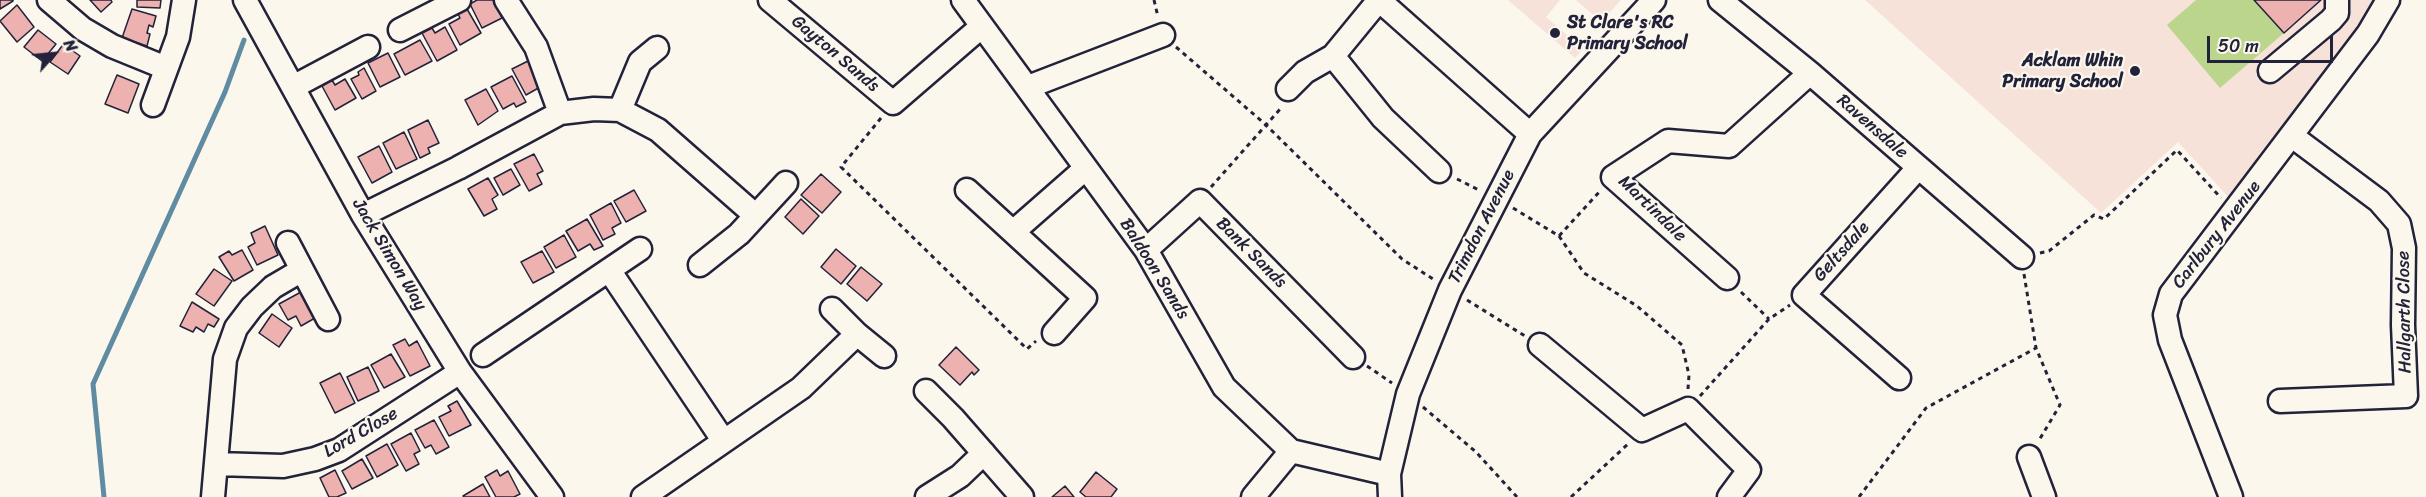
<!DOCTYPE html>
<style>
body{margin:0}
#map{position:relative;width:2426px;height:497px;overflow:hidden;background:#fbf7ec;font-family:Sriracha,sans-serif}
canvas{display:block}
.north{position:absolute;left:24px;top:24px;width:60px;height:60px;-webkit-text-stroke:4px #fbf7ec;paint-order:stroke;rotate:63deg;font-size:16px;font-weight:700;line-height:24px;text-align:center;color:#22223b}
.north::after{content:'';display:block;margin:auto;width:21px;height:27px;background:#22223b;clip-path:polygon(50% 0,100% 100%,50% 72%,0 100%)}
.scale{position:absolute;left:2207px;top:36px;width:126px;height:27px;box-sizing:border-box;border:3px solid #22223b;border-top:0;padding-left:8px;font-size:18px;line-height:21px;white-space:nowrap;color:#22223b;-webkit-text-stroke:4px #fbf7ec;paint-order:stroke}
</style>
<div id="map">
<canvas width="2426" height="497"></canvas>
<div class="north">N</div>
<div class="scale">50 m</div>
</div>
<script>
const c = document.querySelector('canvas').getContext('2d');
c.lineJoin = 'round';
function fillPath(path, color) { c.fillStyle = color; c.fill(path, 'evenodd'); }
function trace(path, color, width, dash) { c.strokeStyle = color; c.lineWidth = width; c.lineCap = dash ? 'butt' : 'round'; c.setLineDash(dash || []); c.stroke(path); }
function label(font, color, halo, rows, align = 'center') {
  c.font = font + ' Sriracha,sans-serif'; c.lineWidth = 4.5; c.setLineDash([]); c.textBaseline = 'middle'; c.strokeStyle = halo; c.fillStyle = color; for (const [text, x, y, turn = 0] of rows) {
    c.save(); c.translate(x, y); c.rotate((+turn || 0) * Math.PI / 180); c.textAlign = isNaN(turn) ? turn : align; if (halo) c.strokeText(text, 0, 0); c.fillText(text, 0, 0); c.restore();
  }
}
const built = new Path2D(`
 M1508,0H1560L1546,17L1583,49L1575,58Z
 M1576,0H1621L1601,22Z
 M1865,0H2380L2232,201L2178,142L2101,213Z`);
const green = new Path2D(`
 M2196,0H2254L2284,33L2220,88L2167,25Z`);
const stream = new Path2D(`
 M104,497L93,384L225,92L244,40`);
const building = new Path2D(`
 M0,0H13V1L0,9Z
 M90,0H111L112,2L101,12Z
 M137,0H161L160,8L137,7Z
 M477,0H493L502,18L482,28L470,4Z
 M2254,0H2321L2284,33Z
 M17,5L34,27L17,42L0,21Z
 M132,9L156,16L153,27L149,25L147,33L150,34L147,46L122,38Z
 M467,9L481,33L460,45L449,24L460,18L458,14Z
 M445,27L457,50L437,61L422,33L432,28L435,33Z
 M38,30L56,44L42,61L24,47Z
 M420,40L432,61L405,75L394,54Z
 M65,42L75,49L73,51L80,56L68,74L50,62Z
 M388,53L400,77L380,87L368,63Z
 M528,61L542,86L526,95L512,69Z
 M364,68L376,91L362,99L351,79L359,75L358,72Z
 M117,75L139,84L128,113L105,104Z
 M512,76L526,102L516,107L514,103L503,109L491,87Z
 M345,79L356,98L335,110L322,86L332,80L335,85Z
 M486,89L498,111L478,125L465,100Z
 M428,120L439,143L428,148L430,153L420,158L408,130Z
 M404,132L417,159L396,169L383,143Z
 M379,146L392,172L372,183L358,157Z
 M534,154L543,171L537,174L542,184L529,191L514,164Z
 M511,169L520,185L503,195L494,178Z
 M821,174L841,192L822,213L801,195Z
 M488,178L498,195L492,199L497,209L484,216L468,189Z
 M634,190L646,211L626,222L614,201Z
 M801,199L819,216L803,234L785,217Z
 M611,203L621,223L612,228L615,234L603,240L590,215Z
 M587,219L603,246L594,250L590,244L578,251L566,231Z
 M265,226L278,255L257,265L248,247L255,243L251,233Z
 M564,235L576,257L556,268L544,247Z
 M836,249L856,266L841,284L821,267Z
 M242,250L253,270L234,281L219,257L229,251L232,255Z
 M542,251L554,272L533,283L521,262Z
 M861,267L882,284L867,301L847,284Z
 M214,269L232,281L214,306L196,294Z
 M301,292L315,318L301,326L296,316L288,320L279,304Z
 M192,302L219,319L214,327L208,324L204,332L196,327L193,332L180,326Z
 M272,314L292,328L279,347L259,333Z
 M405,339L409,346L417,341L430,366L410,376L393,345Z
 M956,347L979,370L974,375L972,372L960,385L939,365Z
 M391,354L405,377L384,388L371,365Z
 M368,367L379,391L358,401L347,377Z
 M340,373L355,403L335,413L320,383Z
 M457,401L471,425L449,436L439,417L451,411L448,406Z
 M434,420L449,447L436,454L431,445L425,448L415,430Z
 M411,433L420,451L414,454L419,464L406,471L391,444Z
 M387,444L398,465L377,477L366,456Z
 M362,459L373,478L352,489L342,471Z
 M335,470L346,493L337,497H329L320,478Z
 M497,470L500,476L508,471L520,494L514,497H496L485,477Z
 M1096,472L1117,489L1111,497H1086L1080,492Z
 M483,484L490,497H464L463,496Z
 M1065,486L1074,497H1052Z`);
const path = new Path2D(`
 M1154,0L1158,17
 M1176,47L1265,124L1402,259L1433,279
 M881,118L841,167L1027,349L1036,341
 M1457,179L1481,191
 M1211,187L1282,107
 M1513,208L1559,236L1601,190
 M1559,236L1584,273L1637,306L1682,345L1689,375L1688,389
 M2040,253L2049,251L2094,215L2104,219L2177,150L2221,198
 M2024,274L2036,348L2060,405L2038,442
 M1741,292L1769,319
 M1467,300L1525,336
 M1367,366L1392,383
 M1700,396L1769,319L1790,305
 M1423,407L1476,452L1517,497
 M1571,497L1628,444
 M1859,497L1926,408L2036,348`);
const minor = new Path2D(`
 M49,0L83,29L112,46L166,68
 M245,0L363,215L460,372L552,497
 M506,0L536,47L560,113
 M770,0L893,103L981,27
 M963,0L1146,250L1224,387L1291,451L1389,474
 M1379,0L1333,56L1383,118L1439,171
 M1379,0L1530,134
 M1720,0L1810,73L2022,257
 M400,30L459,0
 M2270,71L2331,20L2337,13V0
 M293,87L368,47
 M1028,87L1163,35
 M1288,89L1305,72L1333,56
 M153,105L178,37L184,0
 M620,110L640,62L657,48
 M967,190L1013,232
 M363,215L458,168L560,113L594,109L620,110L658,130L755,215
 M288,243L328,319
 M1146,250L1200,201L1353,357
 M700,265L739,234L786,183
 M609,270L723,440
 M1727,278L1613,177L1668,141L1729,146L1810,73
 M832,309L857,334L884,356
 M1054,333L1085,298L1013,232L1086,168
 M1540,345L1642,430L1688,409L1749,470L1729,497
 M483,355L640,249
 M1899,378L1804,295L1918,168
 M926,391L953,418L1022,497
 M2280,401L2406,396L2403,325L2404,248L2399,224L2379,201L2292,136
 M2029,457L2044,497
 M217,464L283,466L315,459L339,450L460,372
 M213,497L225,359L236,328L252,307L273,287L302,270
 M643,497L801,388L857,334
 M927,497L960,476L984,453
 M1253,497L1291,451
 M1390,497L1389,474L1408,394L1450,290L1530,134L1654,0
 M2231,497L2170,340L2165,315L2171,294L2368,34L2388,0`);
const markers = [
 [1555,33,6,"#22223b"],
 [2135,71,6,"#22223b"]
];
const poiNames = [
 ["St Clare's RC",1567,23],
 ["Primary School",1567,44],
 ["Acklam Whin",2123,61,"right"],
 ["Primary School",2123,82,"right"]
];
const streetNames = [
 ["Gayton Sands",835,54,40],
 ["Ravensdale",1872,127,41],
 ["Martindale",1652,209,44],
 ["Trimdon Avenue",1482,227,-63],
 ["Carlbury Avenue",2217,235,-52],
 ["Geltsdale",1842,252,-48],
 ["Bank Sands",1251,253,45],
 ["Jack Simon Way",389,255,59],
 ["Baldoon Sands",1154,269,58],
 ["Hallgarth Close",2405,312,-91],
 ["Lord Close",361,433,-30]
];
fillPath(built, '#f7e2da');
fillPath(green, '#bbd58c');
trace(stream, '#5f8ba3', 5);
fillPath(building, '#edb2b0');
trace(building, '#22223b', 1.5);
trace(minor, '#22223b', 27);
trace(path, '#22223b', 3, [4.5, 4.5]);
trace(minor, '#fbf7ec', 22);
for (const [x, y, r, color] of markers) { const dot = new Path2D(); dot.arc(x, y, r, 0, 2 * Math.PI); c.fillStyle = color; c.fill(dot); trace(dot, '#fbf7ec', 2); }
label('bold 18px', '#22223b', '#fbf7ec', poiNames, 'left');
label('18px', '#22223b', '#fbf7ec', streetNames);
</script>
